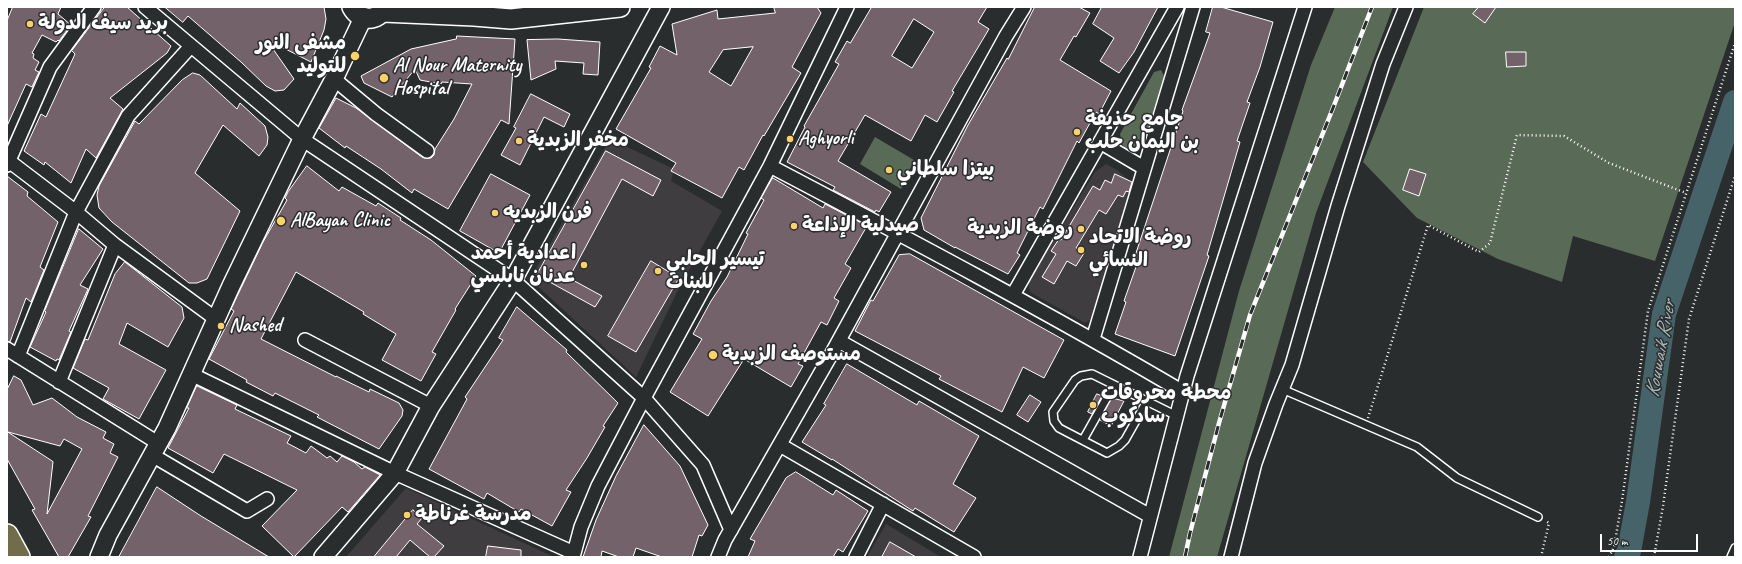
<!DOCTYPE html>
<meta charset="utf-8">
<style>
body{margin:0}
#map{position:relative;width:1742px;height:564px;overflow:hidden;background:#2a2d2e;font-family:Caveat,sans-serif}
canvas{display:block}
.frame{position:absolute;inset:0;border:8px solid #fff;pointer-events:none}
.scale{position:absolute;left:1600px;top:534px;width:98px;height:18px;box-sizing:border-box;border:2px solid #fff;border-top:0;padding-left:5px;font-size:12px;line-height:14px;white-space:nowrap;color:#fff;-webkit-text-stroke:3px #2a2d2e;paint-order:stroke}
</style>
<div id="map">
<canvas width="1742" height="564"></canvas>
<div class="frame"></div>
<div class="scale">50 m</div>
</div>
<script>
const c = document.querySelector('canvas').getContext('2d');
c.lineJoin = 'round';
function fillPath(path, color) { c.fillStyle = color; c.fill(path, 'evenodd'); }
function trace(path, color, width, dash) { c.strokeStyle = color; c.lineWidth = width; c.lineCap = dash ? 'butt' : 'round'; c.setLineDash(dash || []); c.stroke(path); }
function label(font, color, halo, rows, align = 'center') {
  c.font = font + ' Caveat,"Playpen Sans Arabic",sans-serif'; c.lineWidth = 3; c.setLineDash([]); c.textBaseline = 'middle'; c.strokeStyle = halo; c.fillStyle = color; for (const [text, x, y, turn = 0] of rows) {
    c.save(); c.translate(x, y); c.rotate((+turn || 0) * Math.PI / 180); c.textAlign = isNaN(turn) ? turn : align; if (halo) c.strokeText(text, 0, 0); c.fillText(text, 0, 0); c.restore();
  }
}
const built = new Path2D(`
 M610,139L674,169L671,181L722,211L677,292L636,377L530,279Z
 M1106,164L1117,170L1130,181L1132,188L1129,202L1090,320L1085,323L1030,292L1028,282L1095,172Z
 M406,488L554,557H346Z
 M886,524L941,557H867Z`);
const green = new Path2D(`
 M1335,7H1393L1316,213L1217,557H1169L1239,291L1311,65Z
 M1424,7H1735V22L1655,261L1573,236L1562,282L1498,259L1417,218L1363,162Z
 M1161,70L1164,76L1143,145C1137,150 1134,151 1126,149L1122,144L1120,134L1154,72Z
 M875,137L914,160L901,189L860,164Z`);
const river = new Path2D(`
 M1626,557L1629,551L1638,502L1664,314L1735,102`);
const building = new Path2D(`
 M13,7H61L58,14L71,25L59,41L58,40L56,42L42,35L32,53L34,54L33,58L39,62L35,70L39,72L32,87L26,84L7,126V21Z
 M105,7H127L171,46L167,53L110,98L123,109L96,158L86,149L71,183L45,162L44,165L24,151L41,114L46,117L75,54L72,51Z
 M165,7H324L326,19L324,30L311,62L266,39L294,79L284,90L275,91L266,86L241,62L188,16L183,22Z
 M774,7H817L821,13L792,67L801,73L764,136L763,135L744,170L739,167L722,198L671,171L676,163L616,129L651,68L649,67L660,46L677,55L672,24L717,10L718,19L775,13ZM753,47L731,86L709,72L723,50Z
 M872,7H987L978,22L989,29L952,91L954,92L937,122L925,115L911,141L865,115L838,161L891,192L879,212L876,210L875,212L833,190L835,187L787,162L805,127L804,126L839,64L835,62L847,41L850,43ZM914,19L934,32L912,68L892,56Z
 M1035,7H1079L1090,13L1076,37L1074,36L1060,60L1111,91L1099,114L1096,112L1079,143L1077,141L1043,209L1040,207L1017,253L1020,255L1008,274L955,247V248L924,230L921,218L968,125L1007,58L1008,59Z
 M1102,7H1158L1134,52L1119,73L1100,61L1114,38L1093,24Z
 M1213,7H1221L1273,22L1260,67L1247,102L1250,103L1237,141L1240,142L1207,255L1209,256L1175,356L1115,334L1126,302L1124,301L1138,261L1134,259L1183,111L1182,110L1210,33L1206,32Z
 M1479,7H1496L1485,23L1473,14Z
 M457,36L515,39L509,124L501,120L448,209L414,189L412,193L381,169L346,146L345,148L319,128L336,98L356,108L422,157L431,158L434,155L435,149L454,119L472,84L442,82L441,84L420,80L415,69L392,97L364,83L361,76L411,49L456,39Z
 M558,39L600,42L598,75L583,74L584,63L555,61L556,69L531,80L527,40Z
 M1506,52H1526V66L1507,67Z
 M193,73L200,75L237,109L240,103L265,126L268,137L267,145L259,156L223,125L195,173L240,211L207,279L197,283H189L112,222L99,208L97,195L99,186L135,121L139,124L182,80Z
 M531,94L570,114L564,127L544,117L520,165L501,155L516,128L514,127Z
 M606,151L661,180L653,196L622,179L569,278L602,296L595,307L537,275Z
 M307,166L339,191L342,187L376,206L378,203L401,218L400,220L431,240L476,276L455,309L456,310L432,352L436,354L421,381L382,360L396,334L363,314L364,312L296,272L261,339L336,377V376L369,392L370,389L399,403L403,410L402,416L379,449L317,417L319,415L275,393L273,396L246,382L247,380L209,359L234,311L231,309L263,242L287,200L285,198L288,192Z
 M1410,169L1426,174L1419,196L1403,190Z
 M491,174L530,195L499,253L460,231Z
 M1115,174L1132,182L1129,192L1126,191L1123,197L1118,195L1106,214L1099,210L1076,248L1084,253L1076,266L1067,261L1054,284L1042,277L1056,254L1051,251L1059,239L1061,240L1093,186L1100,190L1105,180L1111,183Z
 M7,176L28,192L27,196L58,222L40,267L44,270L31,302L26,298L10,342L7,341Z
 M773,178L823,208L825,204L867,226L845,264L851,268L834,298L839,301L827,325L821,322L798,364L803,366L791,387L744,359L708,416L670,392L702,339L693,334L711,301L727,277L748,234L746,233L764,200L761,198Z
 M79,229L103,249L80,285L88,289L69,331L71,332L59,360L57,359L56,361L30,347L46,312L45,311Z
 M910,254L1064,340L1044,378L1023,367L1002,412L939,379L941,376L855,331L871,300L873,301L899,255Z
 M651,261L679,278L636,352L608,336Z
 M125,262L182,307L184,318L168,347L127,323L119,344L166,370L139,419L103,399L109,388L73,368L85,339L88,340L115,274Z
 M517,307L567,350L566,352L618,403L603,426L605,427L587,458L566,490L571,492L552,526L521,509L519,512L487,493L484,499L429,469L467,399L465,397L503,340L499,338Z
 M847,364L917,405L919,401L979,436L953,484L976,498L954,532L915,508L913,511L832,459V460L802,442L826,405L824,404Z
 M14,376L21,380L33,405L52,398L77,417L106,432L103,438L114,444L110,453L118,457L88,516L91,517L68,557H59L32,510L35,509L7,459V390ZM8,432L60,446L64,439L82,449L47,514L53,462Z
 M197,386L237,405L235,409L291,436L287,443L306,453L311,446L327,458L330,456L337,462L342,456L354,462L362,469L365,467L380,475L348,512L342,507L294,557L262,526L297,490L224,454L213,473L168,448L189,408H187Z
 M1097,394L1102,396L1092,414L1088,412Z
 M1030,395L1041,402L1028,422L1017,415Z
 M1112,398L1124,401L1111,426L1100,420Z
 M644,425L680,466L708,525L702,536L699,535L692,557H662L636,548L633,557H619L602,551L601,557H583L596,520L616,476Z
 M796,472L833,495L836,490L868,511L843,552L838,549L833,557H748L755,541L750,539L786,478Z
 M157,487L201,516L269,557H119Z
 M413,510L422,518L417,524L444,546L434,557H430L410,540L396,557H374Z
 M890,542L916,557H882Z
 M488,546L521,550V557H486Z`);
const path = new Path2D(`
 M1368,418L1428,225L1479,252L1490,243L1517,135L1564,136L1609,163L1686,193
 M1541,557L1549,523L1546,521
 M1609,557L1614,547L1622,501L1648,311L1735,43
 M1654,557L1663,506L1689,319L1735,176`);
const service = new Path2D(`
 M1282,389L1417,447L1457,478L1538,517
 M1147,401L1125,440L1119,446L1107,453L1059,428L1054,421L1053,412L1075,380L1081,376L1092,374L1177,416
 M1083,440L1114,385
 M1731,557L1735,548`);
const minor = new Path2D(`
 M145,7L302,139L513,280L644,398L703,465L731,530
 M334,79L376,114L427,151
 M1100,142L1144,168
 M9,161L76,212L115,245L216,319
 M7,165L50,67L94,7
 M770,166C909,239 1047,312 1183,392
 M1013,295L1177,7
 M1093,339L1193,7
 M305,340L431,406
 M839,341L1150,516
 M7,349L158,443
 M18,356L76,212L128,116L191,46
 M191,374L395,473L574,553
 M59,382L115,245
 M780,445L974,557
 M152,455L247,511L267,499
 M573,557L581,527L598,486L644,398L770,166L847,7
 M718,557L725,540L832,353L1006,36L1024,7
 M856,557L883,504
 M1140,557L1187,376L1305,7
 M1231,557L1255,463L1276,404L1292,365L1338,206L1383,64L1406,7`);
const tertiary = new Path2D(`
 M99,557L108,535L167,428L231,286L302,139L334,79L363,18
 M323,557L395,473L431,406L513,280L661,7`);
const secondary = new Path2D(`
 M352,7C360,22 378,22 385,7
 M383,12L474,16L511,19L620,7`);
const primary = new Path2D(`
 M7,535L19,557`);
const rail = new Path2D(`
 M1185,557L1190,533L1219,423L1250,315L1333,108L1372,7`);
const markers = [
 [30,24,4,"#ffd166"],
 [355,56,5,"#ffd166"],
 [384,78,5,"#ffd166"],
 [1077,132,4,"#ffd166"],
 [790,139,4,"#ffd166"],
 [519,141,4,"#ffd166"],
 [889,170,4,"#ffd166"],
 [495,213,4,"#ffd166"],
 [281,221,5,"#ffd166"],
 [794,226,4,"#ffd166"],
 [1081,229,4,"#ffd166"],
 [1081,250,4,"#ffd166"],
 [584,265,4,"#ffd166"],
 [658,271,4,"#ffd166"],
 [221,326,4,"#ffd166"],
 [713,355,5,"#ffd166"],
 [1093,405,4,"#ffd166"],
 [407,515,4,"#ffd166"]
];
const poiNames = [
 ["بريد سيف الدولة",38,24],
 ["مشفى النور",346,44,"right"],
 ["للتوليد",346,67,"right"],
 ["Al Nour Maternity",393,66],
 ["Hospital",393,89],
 ["جامع حذيفة",1085,120],
 ["بن اليمان حلب",1085,143],
 ["Aghyorli",798,139],
 ["مخفر الزبدية",527,141],
 ["بيتزا سلطاني",897,170],
 ["فرن الزبديه",503,213],
 ["AlBayan Clinic",290,221],
 ["صيدلية الإذاعة",802,226],
 ["روضة الزبدية",1073,229,"right"],
 ["روضة الاتحاد",1089,238],
 ["النسائي",1089,261],
 ["اعدادية أحمد",576,254,"right"],
 ["عدنان نابلسي",576,277,"right"],
 ["تيسير الحلبي",666,260],
 ["للبنات",666,283],
 ["Nashed",229,326],
 ["مستوصف الزبدية",722,355],
 ["محطة محروقات",1101,394],
 ["سادكوب",1101,417],
 ["مدرسة غرناطة",415,515]
];
const waterNames = [
 ["Kouwaik River",1661,349,-80]
];
fillPath(built, '#403d40');
fillPath(green, '#596b56');
trace(river, '#456368', 24);
fillPath(building, '#74626b');
trace(building, '#fff', 1);
trace(service, '#fff', 10);
trace(minor, '#fff', 16);
trace(tertiary, '#fff', 20);
trace(secondary, '#fff', 22);
trace(primary, '#fff', 24);
trace(path, '#fff', 2.5, [1, 3]);
trace(service, '#2a2d2e', 7);
trace(minor, '#2a2d2e', 13);
trace(tertiary, '#2a2d2e', 17);
trace(secondary, '#2a2d2e', 19);
trace(primary, '#716d4b', 21);
trace(rail, '#fff', 4.5);
trace(rail, '#2a2d2e', 3, [9]);
for (const [x, y, r, color] of markers) { const dot = new Path2D(); dot.arc(x, y, r, 0, 2 * Math.PI); c.fillStyle = color; c.fill(dot); trace(dot, '#2a2d2e', 1.5); }
label('bold 20px', '#fff', '#2a2d2e', poiNames, 'left');
label('italic 21px', '#abb9bb', '#2a2d2e', waterNames);
</script>
